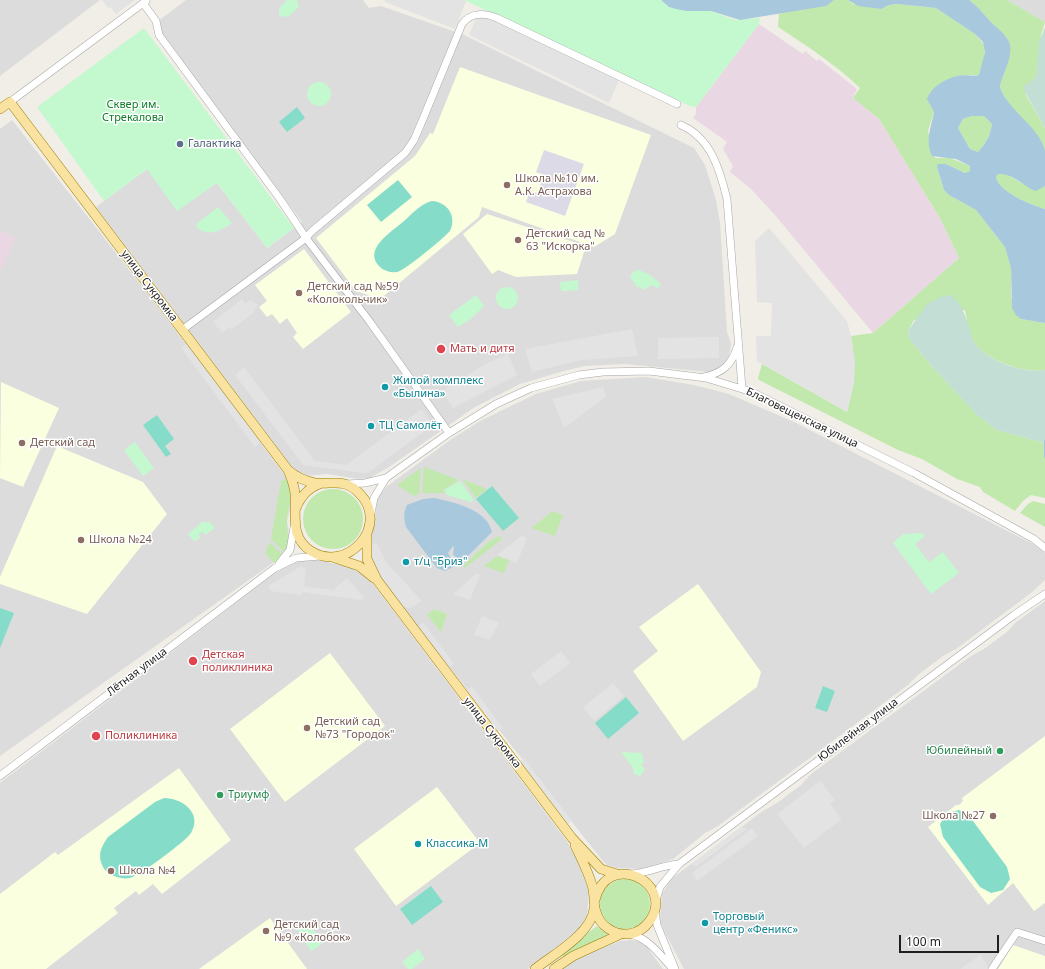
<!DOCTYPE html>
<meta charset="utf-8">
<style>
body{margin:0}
#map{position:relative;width:1045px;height:969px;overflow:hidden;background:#f0eee6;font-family:"Noto Sans",sans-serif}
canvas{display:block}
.scale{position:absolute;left:899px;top:935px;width:100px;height:18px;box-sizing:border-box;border:2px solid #1f1f1f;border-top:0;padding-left:5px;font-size:12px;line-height:14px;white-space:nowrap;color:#1f1f1f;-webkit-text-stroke:3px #fff;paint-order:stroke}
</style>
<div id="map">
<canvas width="1045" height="969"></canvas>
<div class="scale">100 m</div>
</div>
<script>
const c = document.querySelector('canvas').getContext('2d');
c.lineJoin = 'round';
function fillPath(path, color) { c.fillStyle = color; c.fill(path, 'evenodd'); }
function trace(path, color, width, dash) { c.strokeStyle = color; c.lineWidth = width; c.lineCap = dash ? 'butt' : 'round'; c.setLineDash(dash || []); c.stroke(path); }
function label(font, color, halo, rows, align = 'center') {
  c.font = font + ' "Noto Sans",sans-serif'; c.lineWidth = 3; c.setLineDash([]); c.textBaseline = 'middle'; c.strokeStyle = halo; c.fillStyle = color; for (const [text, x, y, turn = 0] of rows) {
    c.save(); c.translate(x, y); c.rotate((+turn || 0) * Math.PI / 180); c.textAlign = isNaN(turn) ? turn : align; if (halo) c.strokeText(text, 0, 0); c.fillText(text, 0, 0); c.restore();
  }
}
const residential = new Path2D(`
 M0,0H100L0,76Z
 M186,0H363L369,8L381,6L464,35L694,148L705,165L716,200L720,223L727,332L731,343L728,361L716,371L709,372L624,364L585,366L567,370L520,384L475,407L389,467L370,478L359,479L327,474L307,476L296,472L96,207L147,169L217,183L267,248L302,222L154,24Z
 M1007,0H1045V22Z
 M12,120L148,294L283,473L288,482L291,506L287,521L289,534L288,547L280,558L0,756V129Z
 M645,377L694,385L729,394L794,422L1035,545L1045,553V580L1031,593L956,649L943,656L919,674L908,685L718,826L705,833L673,859L642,869L617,868L607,865L602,860L379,578L371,559V537L374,528L377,499L386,487L453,438L482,420L536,394L581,381Z
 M311,558L349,567L363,575L373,584L566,840L575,854L589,891L587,916L580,929L528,969H0V783L274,574L295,561Z
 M1045,601V969H684L664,931L660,920L662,894L671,879L763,811L777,803L801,785L811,774L971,656L984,649L1007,632L1015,623Z
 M632,940L644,943L663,969H561L573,960L620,941Z`);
const industrial = new Path2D(`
 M759,24L803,54L805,51L817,61L819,59L857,89L853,98L879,119L940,218L959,258L873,333L775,215L750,188L730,172L733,166L723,149L727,142L693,118L696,114V107Z
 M0,230L16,238L0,272Z`);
const education = new Path2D(`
 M460,67L651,135L615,234L594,247L482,207L479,217L380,299L356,291L316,238L415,156L430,133L433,134Z
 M487,214L586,246L577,274L516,277L498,270L492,274L463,234Z
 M304,249L351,312L303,349L293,337L297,333L287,318L280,324L272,314L267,317L259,307L267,301L255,285Z
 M1,382L59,408L23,487L0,478Z
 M57,446L143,482L167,514L87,614L0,584V577Z
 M698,584L761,672L757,687L683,741L633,671L658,651L639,627Z
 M330,653L385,726L285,802L230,729Z
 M1045,736V903L1034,911L1013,883L988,905L928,827L956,805H959L963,801L962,798Z
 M179,768L231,840L162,894L153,884L139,895L136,891L114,908L118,913L46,969H0V894L55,852L58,855Z
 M437,787L480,843L396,906L354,849Z
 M270,918L307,969H199L234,944Z
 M1013,945L1045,956V969H998Z`);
const grass = new Path2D(`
 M834,0H848L853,4L881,9L889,5L897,4L936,8L975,34L985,46L984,59L979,75L957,76L943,82L937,86L929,102L934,112L928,131L935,158H950L970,166V171L965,173L946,164L937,167L944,190L949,195L976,210L1005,247L1011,268V297L1021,319L1045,323V370C1025,374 984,360 973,341C968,332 967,320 965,310L914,320L908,331L909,338L929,363L977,415L997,430L1045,443V498L1031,495L1023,501L1015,511L983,492L980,487L957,479L922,459L898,450L759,380L758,378L762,364L847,412C855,381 856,368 851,336L873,333L959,258L940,218L879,119L853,98L860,88C835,64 807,46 778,27L779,14C792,10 826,7 834,0Z
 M969,0H1007L1045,22L1041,35L1037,74L1026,95L1045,128V151C1034,126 1009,111 1000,87C1002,74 1017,50 1006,37C1002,32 997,28 993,24C984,15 979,7 969,0Z
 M972,116H984L992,124C990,137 986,143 978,152L970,149L958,128L963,119Z
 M1004,173C1018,179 1032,194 1045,186V209C1031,205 999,192 996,177L998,174Z
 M424,467L459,480L443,490L445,493H422Z
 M421,468L419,494L414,496L397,485Z
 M286,479C296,498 287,505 287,522C287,537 291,536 285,553L271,539L281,481Z
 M462,479L487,489L476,498Z
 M303 519a30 30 0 1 1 60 0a30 30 0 1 1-60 0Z
 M1033,501L1045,504V527L1020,513L1028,504Z
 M553,511L563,515L555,536L531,528Z
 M499,536L502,539L465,568L463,566L488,542Z
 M270,542L283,555L274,563L265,553Z
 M497,556L509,560L504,573L484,566Z
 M434,609L447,614L441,632L427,615Z
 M600 904a25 25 0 1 1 50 0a25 25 0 1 1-50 0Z
 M597,926L609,936L570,952L564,957L561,953Z`);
const wetland = new Path2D(`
 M1045,27V128L1024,90V86L1034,79L1037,74L1039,42Z
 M951,295C963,306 965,315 970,330C971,333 971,338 973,341C986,361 1023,374 1045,370V443L997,430L977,415L929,363L909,338L908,331L927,304L940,297Z`);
const park = new Path2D(`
 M287,0H297L299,7L289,16L283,17L279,14V9Z
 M464,0H661L669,7L686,11H711L735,20L760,18L759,24L696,107L690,106Z
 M144,28L294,228L267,248L217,183L177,211L147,169L104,201L37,107Z
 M307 94a12 12 0 1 1 24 0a12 12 0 1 1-24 0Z
 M218,207L232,223C220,231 210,237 197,228L196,224Z
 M639,270L650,275L661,284L658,288L651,285L644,290L640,287H637L630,277L634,271Z
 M578,280V290L561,291L560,282Z
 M496 298a11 11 0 1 1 22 0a11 11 0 1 1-22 0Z
 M476,295L484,306L472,318L458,327L449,315Z
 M135,442L154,468L143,476L124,450Z
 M460,481L474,500L471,502L447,495L444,490Z
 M203,521L206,523L209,521L215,528L205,535L203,532L199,533L200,538L194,541L188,534Z
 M922,533L925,536L915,544L929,562L943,552L959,573L931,594L893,543L903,534Z
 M621,752L642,753L644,763L641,764L645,770L640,776L634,774L633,768Z
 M307,920L322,944L311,951L296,928Z
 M418,949L425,959L412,969H408L402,962Z`);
const pitch = new Path2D(`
 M297,107L305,118L287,132L279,122Z
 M398,180L412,197L381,222L367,205Z
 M432,201C448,202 457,217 450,231C444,238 404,271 397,272C391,273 384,271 380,267C362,250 391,232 403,222C411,215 421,203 432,201Z
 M157,415L174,439L165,446L171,454L166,457L143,425Z
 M492,486L519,518L503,531L476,499Z
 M0,608L14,613L0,648Z
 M823,686L835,691L827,712L815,708Z
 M626,697L639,713L608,739L595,723Z
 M164,798C182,798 203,813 191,833C186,841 139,876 130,878C121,880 107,875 103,867C97,855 101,847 108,837L155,802Z
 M959,810L970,817L1007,867L1010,879L1003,890L991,893L980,887L943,837L940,824L947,813Z
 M431,886L443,902L412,925L400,909Z`);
const parking = new Path2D(`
 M102,0H135L116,14L110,7L108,8Z
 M385,0H464L466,1L455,29L385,2Z
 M483,17L494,20L619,80L609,103L469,35L476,19Z
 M769,228L847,321L851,336L855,362L854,383L847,412L757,361L756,336H771L772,303L757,302L755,241Z
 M242,299L245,304L250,300L258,305L253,313L232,329L230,327L222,333L213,322Z
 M632,329L638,356L582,360L532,372L525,349Z
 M719,337V358L658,359V338Z
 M187,343L261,442L255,447L181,348Z
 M508,354L517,375L453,408L442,391L485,364Z
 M244,367L315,461L346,465L422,409L433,425L369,472L364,473L303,465L235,375Z
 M603,387L607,396L564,428L552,399Z
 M521,536L527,538L517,563L497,555Z
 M371,543L377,544L386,562L422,601L411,608L404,607L374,566L370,550Z
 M301,566L306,569L304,586L333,590L347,578L364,597L360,600L303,592L302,595L271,591L268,586Z
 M476,574L480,575L470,600L453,594Z
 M482,616L499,623L490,640L474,635Z
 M423,622L454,664L450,667L418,626Z
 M561,651L570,663L540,686L531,674Z
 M613,683L624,696L594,721L583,707Z
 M472,686L503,728L498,731L467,690Z
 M524,758L572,821L568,824L520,761Z
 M820,781L835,800L830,804L842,819L804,848L777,814Z
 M741,827L747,829L696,867L691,864Z
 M752,828L758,836L697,881L692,873Z
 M980,955L989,967L988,969H960Z`);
const plaza = new Path2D(`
 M544,150L584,164L565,216L526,202L530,191L537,193L544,175L536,172Z`);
const water = new Path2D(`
 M661,0H834L826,6L740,20L711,11H686L676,9L669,7Z
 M848,0H969C979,7 984,15 993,24C997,28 1003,32 1006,37C1018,51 1002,73 1000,87C1008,111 1040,127 1045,151C1045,162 1045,175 1045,186L1036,191C1022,186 1014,173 998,174L996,177C999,192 1031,205 1045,209V323L1021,319L1016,315L1012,308L1011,268L1005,247L976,210L949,195L944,190L937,167L938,164H946L965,173L970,171V166L956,159L932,156C925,140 931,128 934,112L927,99C931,87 945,79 957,76C964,74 972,77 979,75L985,52L983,42L975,34L936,8L897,4L889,5L881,9L858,6ZM972,116H984L992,124C990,137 986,143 978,152L970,149L958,128L963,119Z
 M434,498C453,502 487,509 492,532L461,563L453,554L454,546L452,547L448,553L455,566L445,571L437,568L406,527C404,519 403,513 407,505L423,499Z`);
const stream = new Path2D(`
 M1045,457V441`);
const minor = new Path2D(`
 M143,3L156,21L159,35L280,199L306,238L370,322L449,433
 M10,102L146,1
 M681,125C711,138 720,170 727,199L742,388
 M182,330L306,238L311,232L405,153L414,140L423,119L462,24C471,12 485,13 497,18L677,104
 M704,377C722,373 732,365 737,347
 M347,484L365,483L386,478
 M371,513L374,498L386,478L449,433L496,404L531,388L579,375L603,372L649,371L706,378L752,392L914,473L1034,539L1045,548
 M279,564L290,550L294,527
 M0,776L275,568L296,558L320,556
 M631,874C649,873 662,865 679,864
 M656,900L660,887L679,864L1014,615L1045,594
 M655,911L657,925L675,969
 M629,934C648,937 660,955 673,969
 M992,969L1017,932L1045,941`);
const major = new Path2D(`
 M0,109L10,102L288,470C291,477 294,485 295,493C297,514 289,537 311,551C348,574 390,525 360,494C344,477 333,485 315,483C304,481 296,477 288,470
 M296,508C301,496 309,487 322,483
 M367,537V559L377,580L572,838L601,869L617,874
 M335,558L359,566L374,578
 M575,845C581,858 588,871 592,885C595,894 593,903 596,912C600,926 614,935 628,934C638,933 646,927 651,919C674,881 607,850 595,900
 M535,969C554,954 591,934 594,909
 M554,969L573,956L621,934`);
const markers = [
 [180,144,4,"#5c6f8a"],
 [507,185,4,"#8d6e63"],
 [518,240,4,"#8d6e63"],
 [299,293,4,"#8d6e63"],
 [441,349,5,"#e0444e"],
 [385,387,4,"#0f9aa8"],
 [371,426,4,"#0f9aa8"],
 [22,443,4,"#8d6e63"],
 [81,540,4,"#8d6e63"],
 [406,562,4,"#0f9aa8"],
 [193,661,5,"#e0444e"],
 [307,728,4,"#8d6e63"],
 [96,736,5,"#e0444e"],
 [1000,751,4,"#2e9e5b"],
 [220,795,4,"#2e9e5b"],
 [993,816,4,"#8d6e63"],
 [418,844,4,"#0f9aa8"],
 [111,871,4,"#8d6e63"],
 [705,923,4,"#0f9aa8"],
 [266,931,4,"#8d6e63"]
];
const parkNames = [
 ["Сквер им.",133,105],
 ["Стрекалова",133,118]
];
const serviceNames = [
 ["Галактика",188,144]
];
const educationNames = [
 ["Школа №10 им.",515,179],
 ["А.К. Астрахова",515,192],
 ["Детский сад №",526,234],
 ["63 \"Искорка\"",526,247],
 ["Детский сад №59",307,287],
 ["«Колокольчик»",307,300],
 ["Детский сад",30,443],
 ["Школа №24",89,540],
 ["Детский сад",315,722],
 ["№73 \"Городок\"",315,735],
 ["Школа №27",985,816,"right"],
 ["Школа №4",119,871],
 ["Детский сад",274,925],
 ["№9 «Колобок»",274,938]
];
const streetNames = [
 ["улица Сукромка",149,286,53],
 ["Благовещенская улица",802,418,26],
 ["Лётная улица",137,672,-37],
 ["Юбилейная улица",858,730,-37],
 ["улица Сукромка",492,733,52]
];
const healthNames = [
 ["Мать и дитя",450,349],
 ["Детская",202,655],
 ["поликлиника",202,668],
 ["Поликлиника",105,736]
];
const cultureNames = [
 ["Жилой комплекс",393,381],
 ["«Былина»",393,394],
 ["ТЦ Самолёт",379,426],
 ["т/ц \"Бриз\"",414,562],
 ["Классика-М",426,844],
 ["Торговый",713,917],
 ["центр «Феникс»",713,930]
];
const leisureNames = [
 ["Юбилейный",992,751],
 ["Триумф",228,795,"left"]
];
fillPath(residential, '#dddcdc');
fillPath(industrial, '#e9d8e3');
fillPath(education, '#faffe0');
fillPath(grass, '#c1e9ad');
fillPath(wetland, '#c3ded5');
fillPath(park, '#c4f9d0');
fillPath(pitch, '#85ddc9');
fillPath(parking, '#e3e3e3');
fillPath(plaza, '#dcdae6');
fillPath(water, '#a7c8dd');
trace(stream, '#a7c8dd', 2);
trace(minor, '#a6a6a6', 8);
trace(major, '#987e02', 10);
trace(minor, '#fff', 7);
trace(major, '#fae2a0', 9);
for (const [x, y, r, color] of markers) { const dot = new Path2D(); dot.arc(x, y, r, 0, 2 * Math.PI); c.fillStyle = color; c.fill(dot); trace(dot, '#fff', 1.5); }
label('11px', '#0d7d28', '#fff', parkNames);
label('11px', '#4e5e75', '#fff', serviceNames, 'left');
label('11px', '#785e54', '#fff', educationNames, 'left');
label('11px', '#1f1f1f', '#fff', streetNames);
label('11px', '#be3a42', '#fff', healthNames, 'left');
label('11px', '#0d838f', '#fff', cultureNames, 'left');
label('11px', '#27864d', '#fff', leisureNames, 'right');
</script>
